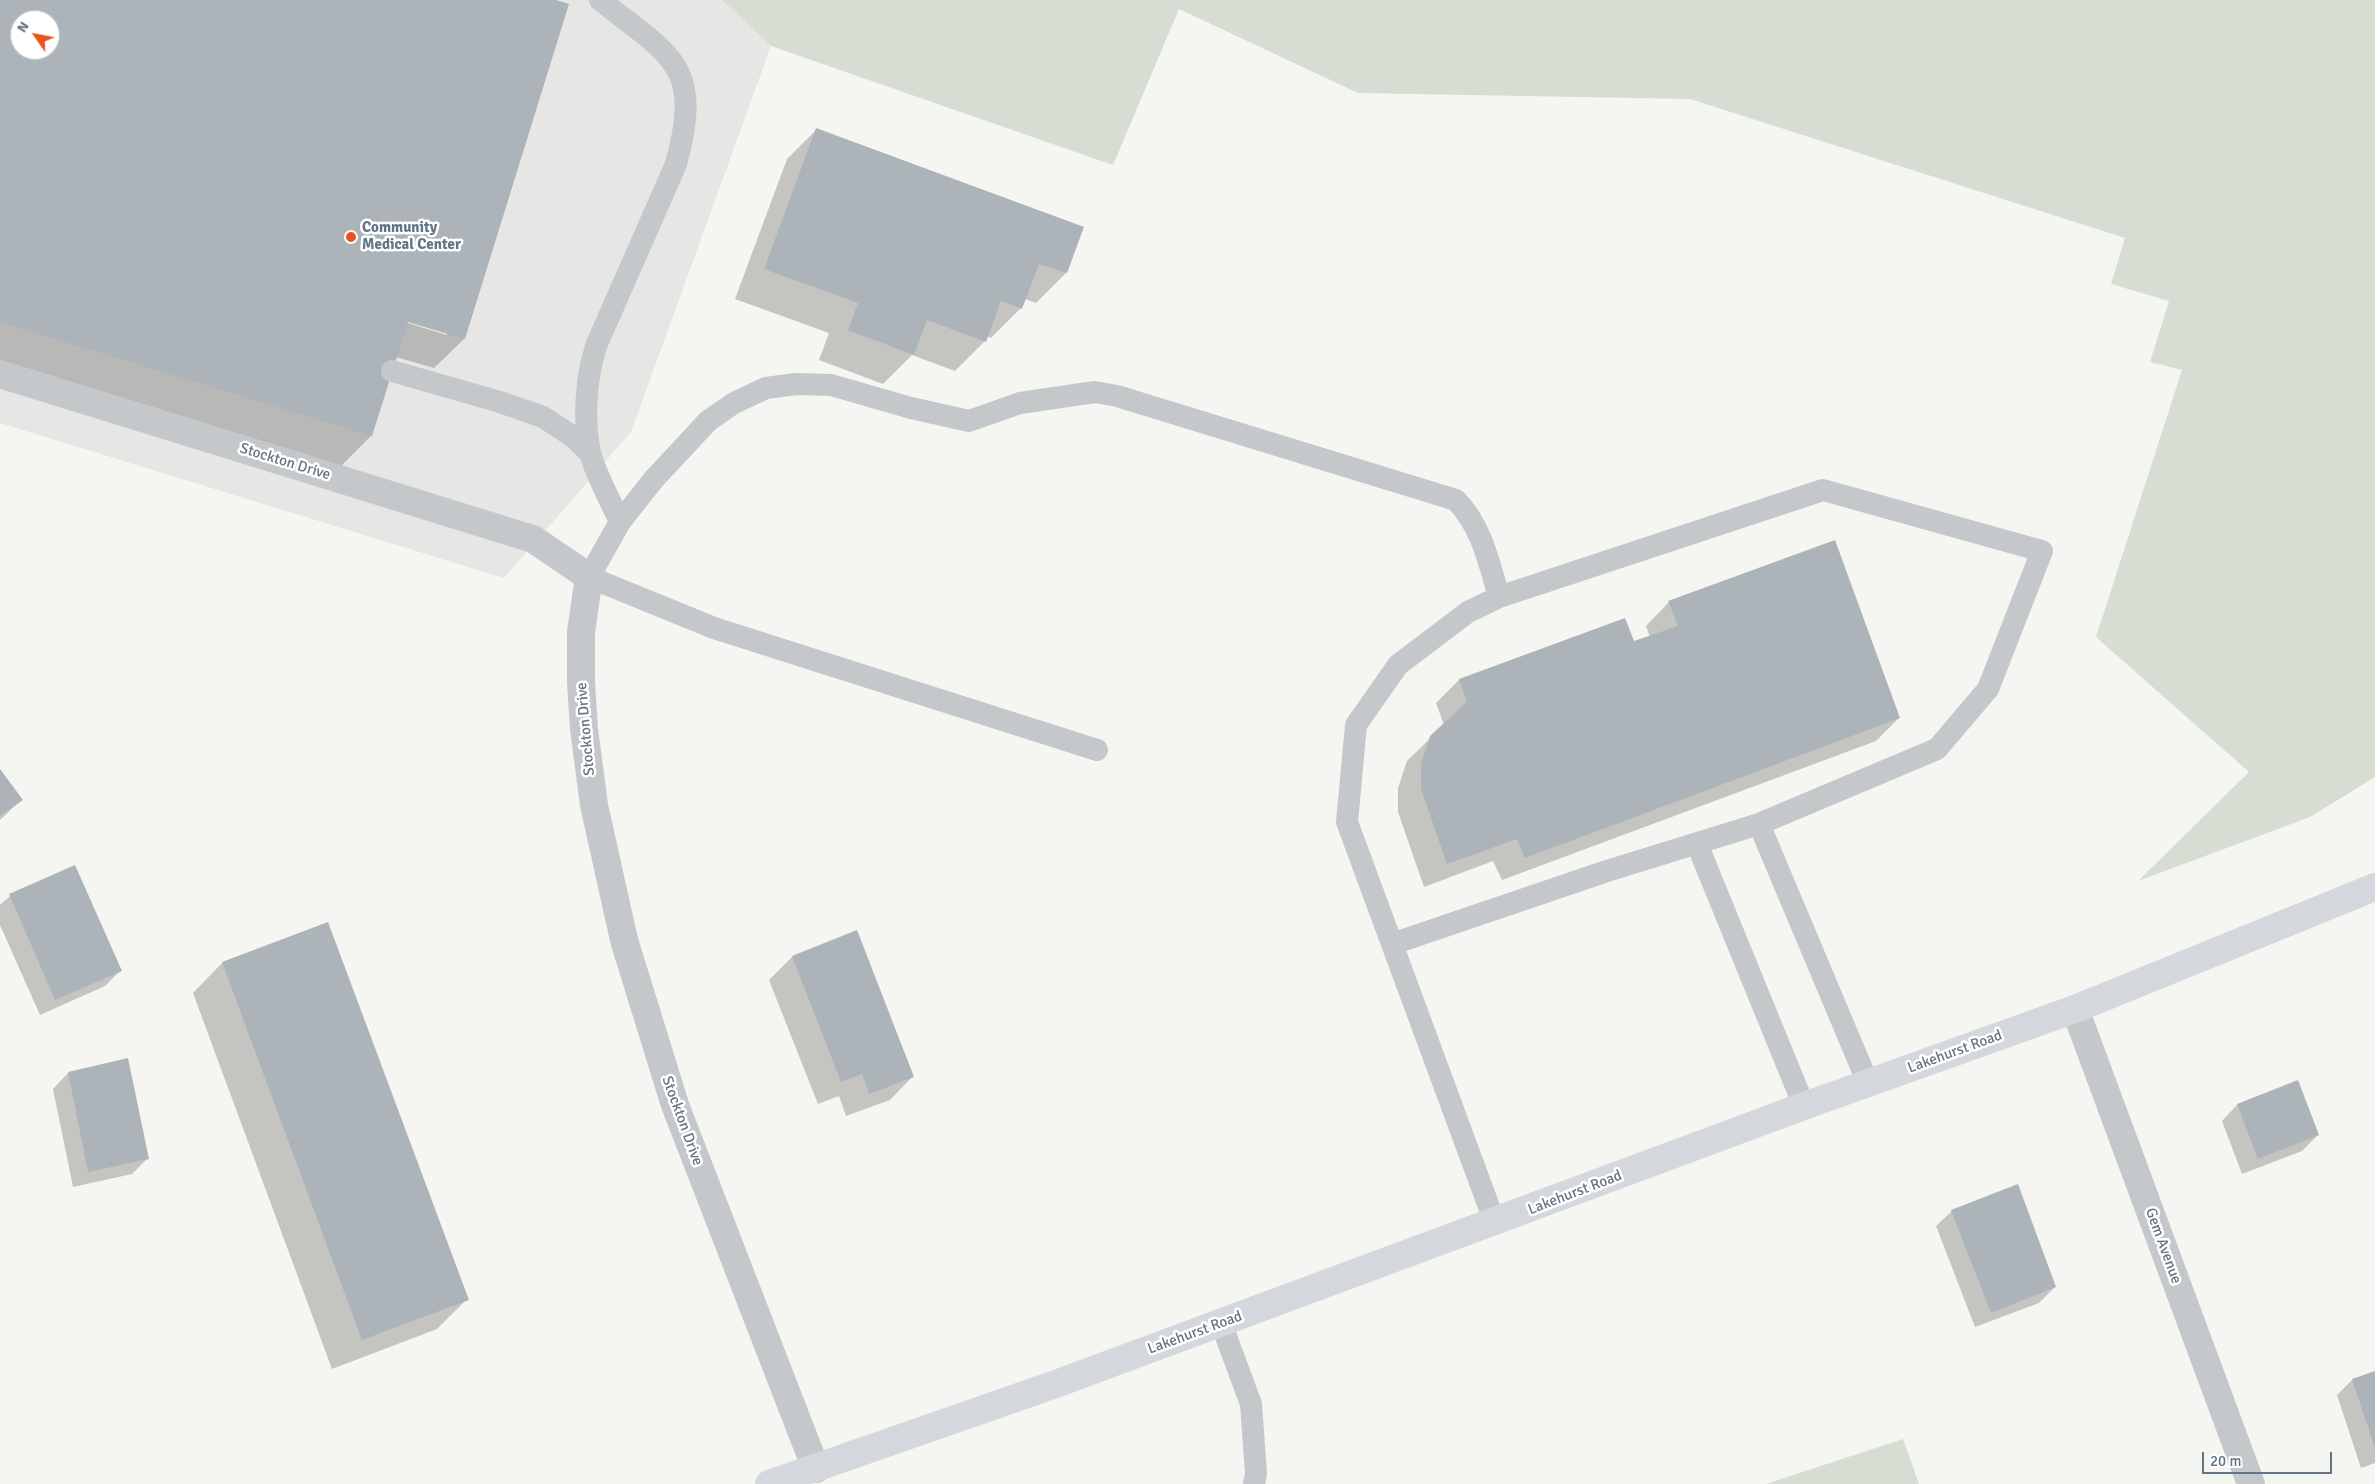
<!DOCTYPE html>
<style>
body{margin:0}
#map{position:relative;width:2375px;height:1484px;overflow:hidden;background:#f5f5f1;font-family:Signika,sans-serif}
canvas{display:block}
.north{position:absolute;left:10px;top:10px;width:50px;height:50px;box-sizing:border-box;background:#fff;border:1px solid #c1c7ce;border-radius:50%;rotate:303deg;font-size:14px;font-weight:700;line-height:20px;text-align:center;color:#637484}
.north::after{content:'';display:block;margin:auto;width:18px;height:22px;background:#e9531e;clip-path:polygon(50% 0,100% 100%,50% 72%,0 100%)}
.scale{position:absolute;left:2202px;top:1452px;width:130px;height:22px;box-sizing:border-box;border:2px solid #637484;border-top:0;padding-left:6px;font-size:15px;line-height:18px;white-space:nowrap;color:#637484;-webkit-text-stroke:4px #fff;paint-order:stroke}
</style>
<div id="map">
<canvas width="2375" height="1484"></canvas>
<div class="north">N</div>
<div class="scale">20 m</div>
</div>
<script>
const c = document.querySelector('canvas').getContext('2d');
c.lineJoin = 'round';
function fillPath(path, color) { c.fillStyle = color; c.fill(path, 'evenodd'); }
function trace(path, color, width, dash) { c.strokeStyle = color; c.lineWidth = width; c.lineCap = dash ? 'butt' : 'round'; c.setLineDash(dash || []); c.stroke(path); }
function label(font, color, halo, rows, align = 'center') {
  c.font = font + ' Signika,sans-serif'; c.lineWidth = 5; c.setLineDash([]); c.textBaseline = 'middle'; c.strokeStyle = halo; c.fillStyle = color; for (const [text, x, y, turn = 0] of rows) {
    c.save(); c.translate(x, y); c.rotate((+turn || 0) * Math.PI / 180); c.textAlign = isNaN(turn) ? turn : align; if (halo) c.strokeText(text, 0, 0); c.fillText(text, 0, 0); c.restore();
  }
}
const built = new Path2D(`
 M0,0H722L771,46L631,432L504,578L0,423ZM20,20H50V50H20Z`);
const green = new Path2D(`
 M722,0H2375V777L2310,817L2138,881L2249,772L2096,637L2182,370L2150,362L2169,301L2111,284L2125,238L1690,99L1358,93L1179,9L1113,165L771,46Z
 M1903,1439L1919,1484H1766Z`);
const shadow = new Path2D(`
 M0,0H552L464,339L434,368L396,357L371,436L341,466L0,361ZM20,20H50V50H20ZM402,319L447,332V335L401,321Z
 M817,129L1082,228L1066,273L1036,303L1025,299L1021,308L991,338L987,336L985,341L955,371L912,355L883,384L819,360L829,333L735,299L787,159Z
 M1669,602L1899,718L1876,741L1502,880L1493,861L1424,887L1398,812V788L1407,761L1444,725L1436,703L1459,680L1633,643L1650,637L1646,626Z
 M0,771L21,800L0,820Z
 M75,867L121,970L105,986L40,1015L0,925V905L10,896Z
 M327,924L467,1299L437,1329L332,1369L193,993L222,963Z
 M857,932L913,1076L890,1100L846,1116L839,1096L818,1104L769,980L792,957Z
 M68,1073L148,1158L132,1174L73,1187L53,1089Z
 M2297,1082L2318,1135L2302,1151L2242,1174L2222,1121L2237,1105Z
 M1952,1211L2055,1287L2039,1303L1975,1327L1936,1226Z
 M2375,1372V1463L2361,1468L2337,1395L2352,1380Z`);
const building = new Path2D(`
 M0,0H556L569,4L465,339L408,322L372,436L0,322ZM20,20H50V50H20Z
 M816,128L1084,227L1067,273L1039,264L1022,309L1001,301L986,342L927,320L914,355L848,330L858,303L764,269Z
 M1835,540L1900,718L1525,858L1517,839L1447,864L1421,789V764L1430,736L1467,702L1459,679L1625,618L1634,641L1678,626L1668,601Z
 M0,769L23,800L0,816Z
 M75,865L122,971L55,1000L9,894Z
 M328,922L469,1300L362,1340L222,962Z
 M857,930L914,1077L869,1094L862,1074L841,1082L792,956Z
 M128,1058L149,1159L88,1172L68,1072Z
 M2298,1080L2319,1135L2258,1159L2237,1104Z
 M2018,1184L2056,1287L1991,1313L1951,1210Z
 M2375,1371V1448L2352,1379Z`);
const service = new Path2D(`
 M600,0C672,57 703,65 676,164L596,346C586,378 583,418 590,452C593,469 612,504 620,522
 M392,371L500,402L543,417L572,436L590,453
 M1097,750L714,628L589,577L620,522L654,479L683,448L708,421L734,403L766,388L796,384L831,385L911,408L969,421L1020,403L1095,392L1117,396L1456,500C1482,527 1489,563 1499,597
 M1759,824L1868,1083
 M1697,844L1804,1106
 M1392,944L1607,871L1759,824L1937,749L1988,689L2042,551L1823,490L1499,597L1468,612L1398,665L1356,725L1347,822L1495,1223
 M1221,1323L1251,1404L1256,1474L1254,1484`);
const minor = new Path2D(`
 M0,374L533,539L589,577L581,632V682L584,729L594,805L624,940L675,1105L816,1469
 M2075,1009L2251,1484`);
const secondary = new Path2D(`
 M769,1484L1053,1385L1804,1106L2075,1009L2375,887`);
const markers = [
 [351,237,6,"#e9531e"]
];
const poiNames = [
 ["Community",362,228],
 ["Medical Center",362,245]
];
const streetNames = [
 ["Stockton Drive",285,462,17],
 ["Stockton Drive",586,729,-95],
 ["Lakehurst Road",1955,1052,-20],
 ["Stockton Drive",682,1121,70],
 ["Lakehurst Road",1575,1193,-21],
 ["Gem Avenue",2163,1246,70],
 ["Lakehurst Road",1195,1333,-20]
];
fillPath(built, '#e6e7e5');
fillPath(green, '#d6ddd2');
fillPath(shadow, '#0003');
fillPath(building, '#acb3b9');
trace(service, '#c5c8cb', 22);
trace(minor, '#c5c8cb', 28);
trace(secondary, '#d4d8dc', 28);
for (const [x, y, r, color] of markers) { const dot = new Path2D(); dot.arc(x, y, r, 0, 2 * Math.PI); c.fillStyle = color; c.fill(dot); trace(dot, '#fff', 2); }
label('bold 15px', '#637484', '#fff', poiNames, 'left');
label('15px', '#637484', '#fff', streetNames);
</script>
